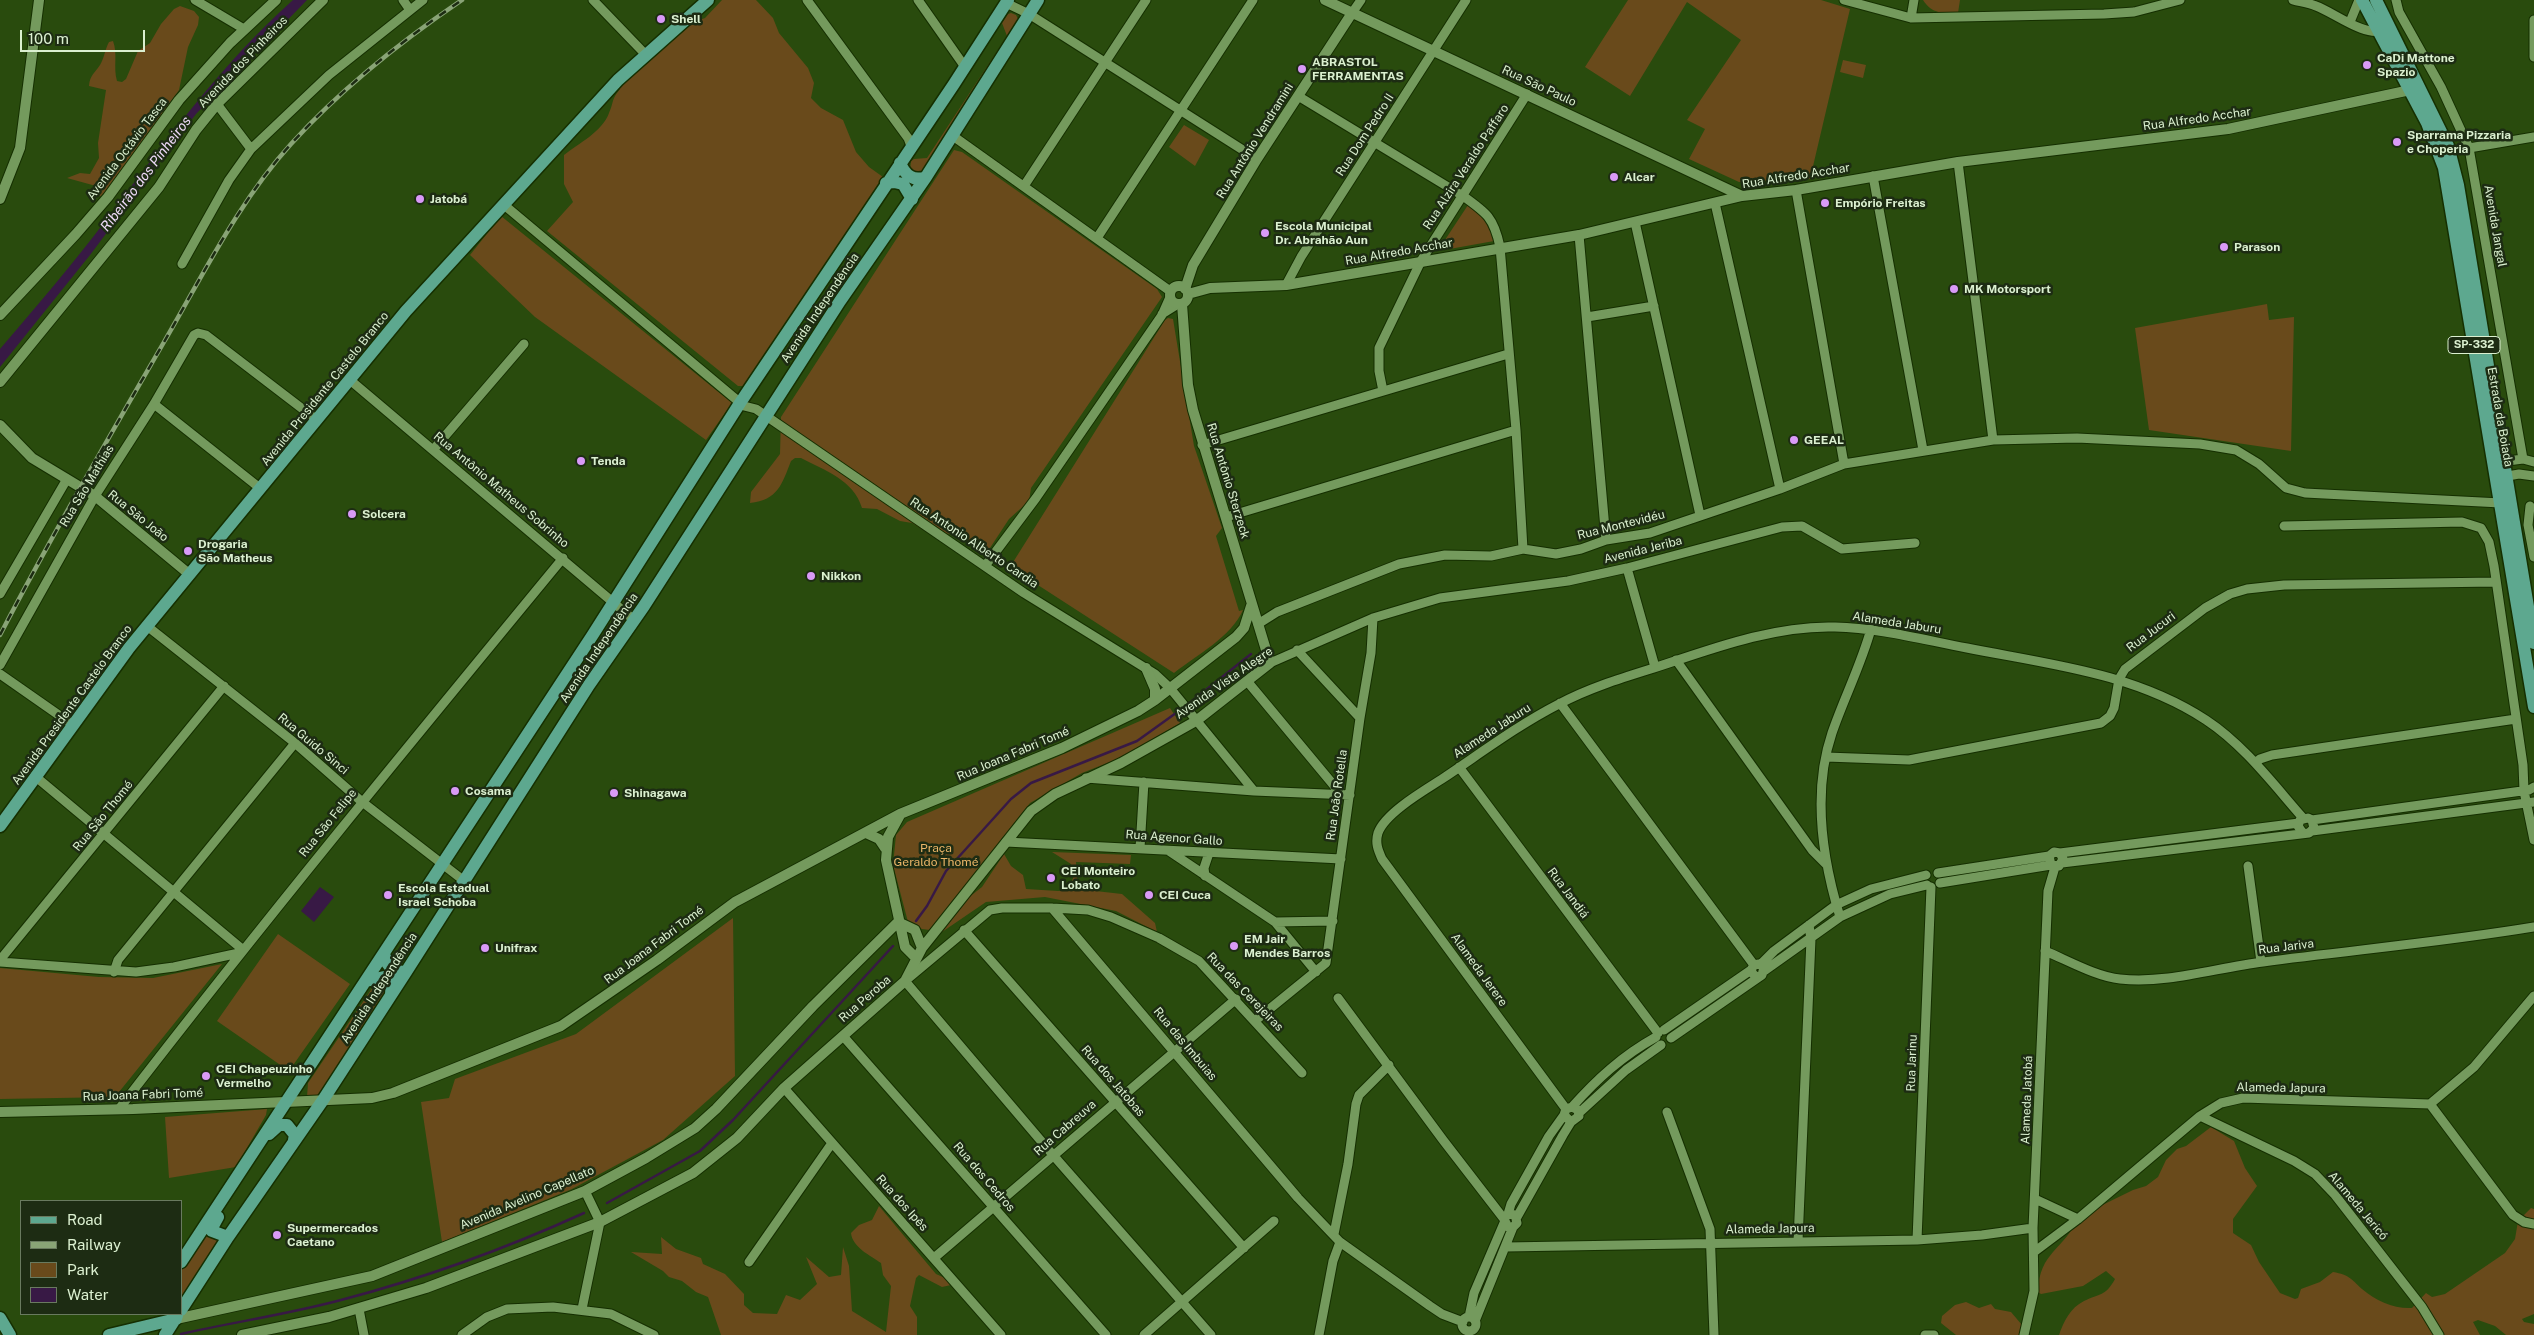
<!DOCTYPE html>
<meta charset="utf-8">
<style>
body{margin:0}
#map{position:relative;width:2534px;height:1335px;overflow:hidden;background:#294b0d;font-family:"Public Sans",sans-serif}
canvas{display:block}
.legend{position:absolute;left:20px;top:1200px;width:162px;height:115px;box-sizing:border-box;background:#1d2c13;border:1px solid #697a5f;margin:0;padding:6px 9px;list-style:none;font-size:15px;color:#dbf0d0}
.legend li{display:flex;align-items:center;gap:10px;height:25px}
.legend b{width:25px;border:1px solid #697a5f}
.scale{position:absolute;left:20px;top:30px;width:125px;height:22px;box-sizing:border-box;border:2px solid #dbf0d0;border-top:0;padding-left:6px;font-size:15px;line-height:18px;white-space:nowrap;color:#dbf0d0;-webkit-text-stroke:4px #1d2c13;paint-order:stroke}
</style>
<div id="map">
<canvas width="2534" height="1335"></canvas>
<ul class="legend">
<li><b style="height:6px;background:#5da88f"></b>Road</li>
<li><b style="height:6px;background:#89a476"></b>Railway</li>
<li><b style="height:14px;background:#694a1b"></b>Park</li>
<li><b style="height:14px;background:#381945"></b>Water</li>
</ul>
<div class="scale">100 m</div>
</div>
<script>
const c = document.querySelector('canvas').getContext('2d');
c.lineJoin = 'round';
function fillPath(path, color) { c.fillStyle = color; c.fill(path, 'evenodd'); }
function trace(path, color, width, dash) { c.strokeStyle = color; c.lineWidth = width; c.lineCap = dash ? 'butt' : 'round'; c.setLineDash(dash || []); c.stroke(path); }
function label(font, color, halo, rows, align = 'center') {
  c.font = font + ' "Public Sans",sans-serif'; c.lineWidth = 5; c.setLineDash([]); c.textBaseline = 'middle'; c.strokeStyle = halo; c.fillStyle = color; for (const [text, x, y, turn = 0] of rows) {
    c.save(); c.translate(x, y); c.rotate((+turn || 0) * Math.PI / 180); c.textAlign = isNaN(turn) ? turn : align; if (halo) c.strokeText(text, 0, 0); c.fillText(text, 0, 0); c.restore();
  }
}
const green = new Path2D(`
 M722,0H756L773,18L779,33L808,68L814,83L811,98L821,108L843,120L856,152L869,167L883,177V183L744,386H738L547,231L573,202L564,184V155C578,144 603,131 609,113C614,102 611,100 620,89L619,85L691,23L705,18Z
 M1628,0H1821L1850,9L1810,179L1739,182L1689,159L1705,129L1687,120L1741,40L1687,2L1630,96L1585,67Z
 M1923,0H1960L1958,13C1942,13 1932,14 1923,0Z
 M180,6L194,11L199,17L198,25L188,47L179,90L103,196H99L96,186L67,178L80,173L90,174L99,158L98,143L106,90L89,86C90,75 94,74 100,65C104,59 105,49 109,42L113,41C118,54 113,67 117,81L122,82L126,79L138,51L150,43L161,24L174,9Z
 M1011,13L1016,15L1020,23L924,174L910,171L911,161L914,159L927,158L1007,36L1002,23L1008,14Z
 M1843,60L1866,65L1863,78L1840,72Z
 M1184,125L1209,140L1195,166L1169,147Z
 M954,150L962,152L1157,289L1162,297L1031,488L1029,501L1009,519L988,551L978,544L976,550L959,535L925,531L912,523L900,521L877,509L862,508C854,480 824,470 801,458H795L791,461C782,484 778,500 750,503L751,492L780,454L781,417Z
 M1468,205C1487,215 1489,220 1494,241L1444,250L1441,246Z
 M501,216L732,403L706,440L535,317L470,255Z
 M2267,304L2269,320L2294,317L2291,451L2149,430L2135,328Z
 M1168,318L1173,319L1194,446L1222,528L1216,536L1239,611L1243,610C1231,637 1197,655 1174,673L1010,567L1165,320Z
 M1170,708L1180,723L1120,758L1082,773L1030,803L930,930L922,929L908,922L893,865L896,835L907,822Z
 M1052,852L1131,855L1130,864L1076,862L1078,889L1122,894L1155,923L1157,932L1116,911L1045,897L986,902L942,932L938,930L964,901L982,887L1004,854L1011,866L1023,875L1026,889L1058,891L1069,890L1074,875L1071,864Z
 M733,918L735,1076L663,1140L572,1189L442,1242L421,1102L449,1098L455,1079L576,1034Z
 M278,934L350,984L289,1071L217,1021Z
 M222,964L115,1097L0,1099V968L99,977L153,978Z
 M383,979L390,992L319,1097H307L308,1083L377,981Z
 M267,1109L266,1115L236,1167L169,1178L165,1117Z
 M2211,1127L2234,1141L2245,1168L2257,1186L2233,1219V1233L2251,1245L2259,1262L2280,1293L2295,1299L2298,1298L2301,1289L2320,1282L2333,1272C2350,1275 2351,1279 2362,1289C2376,1301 2394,1309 2412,1308L2426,1293L2432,1297L2445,1294L2505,1253L2515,1239L2518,1221L2531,1208L2534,1209V1314L2522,1319L2524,1322L2534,1324V1335H2506L2495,1326L2478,1320L2473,1322L2480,1335H2059C2064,1321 2070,1308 2084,1301C2100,1293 2105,1297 2115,1279L2106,1271L2083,1286L2041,1294L2038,1292C2039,1251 2065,1250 2078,1217L2133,1190L2146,1186L2158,1177L2166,1160L2177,1149L2186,1146Z
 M879,1206L936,1274L952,1281L951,1285L942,1287L919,1275L916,1278L910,1306L917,1317V1335H721L708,1297L696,1292L682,1281L669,1277L663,1271L631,1252L662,1254L661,1237L676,1249L701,1258L703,1264L725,1274L744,1294V1305L753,1313L777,1314L786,1295L800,1300L817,1284L806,1257L829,1277L841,1275L843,1247L849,1266L852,1311L886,1332L891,1286L883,1275L881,1263C871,1256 852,1247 851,1233L859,1225L872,1220Z
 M208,1229L222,1240L181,1303V1269Z
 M1966,1302L1979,1308L1991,1304L1995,1309L2011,1312L2022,1325L2023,1335H1956L1941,1323L1942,1316L1955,1305Z`);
const water = new Path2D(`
 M293,0H307L196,114L90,255L0,367V349C36,307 73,264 106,220C164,143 221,64 293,0Z
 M320,887L334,897L314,922L301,911Z`);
const stream = new Path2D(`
 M1187,705L1251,654
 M916,921L927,906L946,871L1011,799L1031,783L1137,741L1183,708
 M607,1203L700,1151L733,1120L893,946
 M181,1334C234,1322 289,1314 341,1300C425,1278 505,1249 584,1213`);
const minor = new Path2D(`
 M195,0L244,29
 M403,0L410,10
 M593,0L646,55
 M807,0L908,138L911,146
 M918,0L965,67
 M1844,0L1911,18L2104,14L2134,12L2180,0
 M2293,0C2300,2 2309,3 2316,6C2333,12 2366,38 2383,30
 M2396,0L2399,12L2441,87L2469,148L2523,459
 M1006,3L1029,14L1257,159
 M1352,13L1361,0
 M1911,18L1914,0
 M2534,20V57
 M2350,22L2359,0
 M1298,96L1463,196C1487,213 1494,218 1500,247L1516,430L1523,549
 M217,104L251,149
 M953,136L1170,291
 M2469,148L2534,137
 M1958,162L1993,440
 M1873,176L1923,450
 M1024,186L1146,0
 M1796,190L1844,464
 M1715,203L1780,489
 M503,204L744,406L756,409L1024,593L1155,674L1170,688L1254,791
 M1635,222L1700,515
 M1579,235L1606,540
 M1097,238L1253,0
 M182,264L229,180L251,149L329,75L423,0
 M1286,285L1301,257L1466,0
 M1162,314L1178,304
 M1587,317L1654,306
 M350,380L634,620
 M1383,391L1379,371V348L1421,261L1527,94
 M154,404L261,489
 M1202,445L1508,354
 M433,450L524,344
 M2500,462L2523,459L2534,462
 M2502,477L2519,474L2534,476
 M2530,506L2528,525L2534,557
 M1226,517L1516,430
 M2284,526L2462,522L2481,528L2489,542L2494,566L2523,765L2524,791L2534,840
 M985,566L1036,498L1162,315L1170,297
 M1627,568L1655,667
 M0,594L67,479
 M1258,624L1277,612L1399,564L1445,555L1491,556L1523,549L1556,554L1581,549L1606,540L1650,533L1780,489L1844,464L1993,440L2077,438L2200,444L2236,450L2259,464L2286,488L2305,493L2501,503
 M147,626L295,743L361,801L463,880
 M1297,650L1360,718
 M1676,660L1812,850L1826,864
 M1270,663L1373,618L1440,598L1568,581L1627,568L1782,527L1802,526L1842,549L1915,543
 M0,665L95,496L154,404L194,335L198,333L206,335L317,420
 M0,674L73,725
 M1247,681L1341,794
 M1560,703L1754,965
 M1826,757L1909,760L2101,723L2110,716L2114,708L2119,679L2125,669L2205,608L2230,594L2247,589L2284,585L2496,582
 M2255,763L2260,759L2272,755L2516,719
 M1459,767L1658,1033
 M36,777L242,949
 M1086,778L1254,791L1350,795
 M2312,820L2529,790L2534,787
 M2312,831L2534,802
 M1006,842L1341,859
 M1140,848L1144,782
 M1169,851L1275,922L1316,972
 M2060,853L2299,823
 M2062,863L2309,833L2314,828L2312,820L2308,818L2300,820L2298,826L2302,832
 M2248,866L2261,962
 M1938,873L2049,856
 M1205,876L1204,868L1209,853
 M1940,883L2051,865L2059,866L2063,859L2060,853L2054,852L2049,856L2051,865
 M1052,908L1298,1198L1340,1242L1430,1306L1442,1314L1463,1322
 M1840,917C1822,858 1812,792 1832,733C1844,698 1861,665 1871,629
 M1275,922L1333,921
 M964,930L1244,1248
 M2045,951C2067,960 2097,977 2120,979C2168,984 2215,968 2263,962C2353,950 2444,942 2534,927
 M0,960L224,686
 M0,962L136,972L174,967L239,953
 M1761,964L1774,951L1836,905L1871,889L1926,875
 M1764,971L1840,917L1890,894L1927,885
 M114,972L118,960L295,743
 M1338,998L1443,1140L1504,1219
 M1256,1020L1326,963L1360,718L1371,653L1373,618
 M1664,1030L1751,970
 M843,1036L1106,1335
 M1671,1038L1762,975L1764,967L1759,964L1754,965L1751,970L1753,974L1757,977
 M784,1088L1001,1335
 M2430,1104L2513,1215L2524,1222L2534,1224
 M1572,1107C1597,1079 1622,1056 1656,1037
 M119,1109C263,922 413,740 563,558
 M1566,1109L1382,859C1378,850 1375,843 1378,833C1385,813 1425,790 1442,779C1481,753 1518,725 1559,704C1589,688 1622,678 1654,668C1711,649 1775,625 1835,627C1880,628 1924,640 1967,648C2048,664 2135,673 2206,720C2244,745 2273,784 2303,818
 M1667,1112L1710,1229L1714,1335
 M1579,1113L1626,1070L1661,1045
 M2200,1116L2294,1161L2315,1174L2335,1195L2422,1307L2439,1335
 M2035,1199L2078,1219
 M1508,1214L1511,1204L1549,1136L1564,1115
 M1517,1217L1563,1135L1571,1122L1579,1116L1578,1110L1572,1107L1566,1109L1564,1115L1571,1122
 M1334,1234L1348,1164L1356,1104L1359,1095L1389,1065
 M1917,1240L1931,887
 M1798,1241L1811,939L1809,925
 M1506,1247L1917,1240L1982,1235L2033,1228
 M2034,1252L2078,1219L2200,1116L2221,1103L2243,1098L2430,1104L2474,1067L2534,996
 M934,1258L1236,999
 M749,1262L832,1143
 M359,1309L364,1335
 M582,1309L600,1222L585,1191
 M1469,1317L1474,1293L1504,1223
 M1462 1324a7 7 0 1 1 14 0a7 7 0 1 1-14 0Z
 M1475,1321L1513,1227L1517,1223L1515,1215L1508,1214L1504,1219L1508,1227H1513
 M462,1335L487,1317L507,1309L553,1307L611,1314L654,1335
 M1144,1335L1274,1221
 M1211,1335L1053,1155L905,981L990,910L1002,908H1052L1088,910L1111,917L1159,938L1199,961L1302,1073
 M1319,1335L1333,1261L1340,1242
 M1925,1335H1934
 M2024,1335L2034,1291L2033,1228L2048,891L2055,867`);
const tertiary = new Path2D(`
 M1325,0L1742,196
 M0,199L20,148L39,0
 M1170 295a9 9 0 1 1 18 0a9 9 0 1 1-18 0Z
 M1185,289L1193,265L1257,159L1352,13
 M1188,294L1210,288L1286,285L1579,235L1742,196L1796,190L1958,162L2228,129L2415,89
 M0,315L76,234L108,197L179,100L230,43L276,0
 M0,382L159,187L196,130L217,104L323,0
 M0,425L32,458L95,496L189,574
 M1146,668L1155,689V700
 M900,815L888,837L886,860L905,947L916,958
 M866,833L879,839L885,848
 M0,1112L133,1109L372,1098L393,1093L561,1026L657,960L735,902L900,814L1062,748L1138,711L1155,700L1236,637L1244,628L1251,606
 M176,1319L372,1276L585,1191L646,1158L695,1128L716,1109L813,1006L898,922L915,930L922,948
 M242,1335L329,1317L426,1288L600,1222L693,1173L737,1138L784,1088L905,981L922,948L1031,811L1055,794L1121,763L1196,721L1270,663L1193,410L1188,385L1182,304`);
const primary = new Path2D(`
 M2362,0L2427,123L2444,168L2534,707
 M2376,0L2448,146L2458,185L2534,643
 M900,163C905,175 913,182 926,177
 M886,183L894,182L903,184L912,199
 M0,826L129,648L406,311L618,80L708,0
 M384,954L387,963L393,971L406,972
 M366,981L384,977L392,982L391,994
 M269,1134L279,1125H287L295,1135L294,1140
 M218,1217L212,1228V1231L228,1237
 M181,1262L592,636L740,403L954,84L1008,0
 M181,1310L228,1237L323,1100L406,972L589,685L644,606L840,301L926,177L1038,0
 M0,1318L10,1335
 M109,1335L176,1319
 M165,1335L177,1316`);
const rail = new Path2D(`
 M0,635C52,535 108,439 164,342C203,275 239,201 291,144C342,88 400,42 462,0`);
const markers = [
 [661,19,5,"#d99af7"],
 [2367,65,5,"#d99af7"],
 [1302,69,5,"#d99af7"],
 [2397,142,5,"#d99af7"],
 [1614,177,5,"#d99af7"],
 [420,199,5,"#d99af7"],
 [1825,203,5,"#d99af7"],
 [1265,233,5,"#d99af7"],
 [2224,247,5,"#d99af7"],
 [1954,289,5,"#d99af7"],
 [1794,440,5,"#d99af7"],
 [581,461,5,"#d99af7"],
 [352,514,5,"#d99af7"],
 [188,551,5,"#d99af7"],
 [811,576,5,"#d99af7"],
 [455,791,5,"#d99af7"],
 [614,793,5,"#d99af7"],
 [1051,878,5,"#d99af7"],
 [388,895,5,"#d99af7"],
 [1149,895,5,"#d99af7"],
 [1234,946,5,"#d99af7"],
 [485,948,5,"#d99af7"],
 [206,1076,5,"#d99af7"],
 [277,1235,5,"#d99af7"]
];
const shields = [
 [2474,345,52]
];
const shieldNames = [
 ["SP-332",2474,345]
];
const poiNames = [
 ["Shell",671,19],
 ["CaDi Mattone",2377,58],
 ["Spazio",2377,72],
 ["ABRASTOL",1312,62],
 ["FERRAMENTAS",1312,76],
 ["Sparrama Pizzaria",2407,135],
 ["e Choperia",2407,149],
 ["Alcar",1624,177],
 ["Jatobá",430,199],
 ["Empório Freitas",1835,203],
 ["Escola Municipal",1275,226],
 ["Dr. Abrahão Aun",1275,240],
 ["Parason",2234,247],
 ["MK Motorsport",1964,289],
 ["GEEAL",1804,440],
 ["Tenda",591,461],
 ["Solcera",362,514],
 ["Drogaria",198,544],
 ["São Matheus",198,558],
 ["Nikkon",821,576],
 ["Cosama",465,791],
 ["Shinagawa",624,793],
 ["CEI Monteiro",1061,871],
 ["Lobato",1061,885],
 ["Escola Estadual",398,888],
 ["Israel Schoba",398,902],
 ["CEI Cuca",1159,895],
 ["EM Jair",1244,939],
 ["Mendes Barros",1244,953],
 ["Unifrax",495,948],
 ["CEI Chapeuzinho",216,1069],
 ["Vermelho",216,1083],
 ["Supermercados",287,1228],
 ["Caetano",287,1242]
];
const streetNames = [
 ["Avenida dos Pinheiros",243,62,-46],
 ["Rua São Paulo",1539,86,25],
 ["Rua Alfredo Acchar",2197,119,-8],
 ["Rua Dom Pedro II",1365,135,-57],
 ["Rua Antônio Vendramini",1255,141,-58],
 ["Avenida Octávio Tasca",127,149,-53],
 ["Rua Alzira Veraldo Paffaro",1466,167,-57],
 ["Rua Alfredo Acchar",1796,176,-9],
 ["Avenida Jangal",2495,226,80],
 ["Rua Alfredo Acchar",1399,252,-10],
 ["Avenida Independência",820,308,-56],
 ["Avenida Presidente Castelo Branco",325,389,-51],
 ["Estrada da Boiada",2500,417,80],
 ["Rua Antônio Sterzeck",1228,481,73],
 ["Rua São Mathias",87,486,-59],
 ["Rua Antônio Matheus Sobrinho",501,490,40],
 ["Rua São João",138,516,39],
 ["Rua Montevidéu",1621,525,-14],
 ["Rua Antonio Alberto Cardia",974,543,34],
 ["Avenida Jeriba",1643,550,-14],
 ["Alameda Jaburu",1897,623,9],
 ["Rua Jucuri",2151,632,-37],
 ["Avenida Independência",599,648,-56],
 ["Avenida Vista Alegre",1224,683,-35],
 ["Avenida Presidente Castelo Branco",72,705,-54],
 ["Alameda Jaburu",1492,731,-33],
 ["Rua Guido Sinci",313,744,40],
 ["Rua Joana Fabri Tomé",1013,754,-23],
 ["Rua João Rotella",1337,795,-82],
 ["Rua São Thomé",103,816,-51],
 ["Rua São Felipe",328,823,-51],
 ["Rua Agenor Gallo",1174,838,4],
 ["Rua Jandiá",1568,893,53],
 ["Rua Joana Fabri Tomé",654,945,-37],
 ["Rua Jariva",2286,947,-7],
 ["Alameda Jerere",1479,970,54],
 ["Avenida Independência",379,988,-57],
 ["Rua das Cerejeiras",1245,992,46],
 ["Rua Peroba",865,999,-41],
 ["Rua das Imbuias",1185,1044,50],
 ["Rua Jarinu",1912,1063,-88],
 ["Rua dos Jatobas",1113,1081,49],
 ["Alameda Japura",2281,1088,1],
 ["Rua Joana Fabri Tomé",143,1095,-2],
 ["Alameda Jatobá",2027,1100,-88],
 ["Rua Cabreuva",1065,1128,-41],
 ["Rua dos Cedros",984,1177,49],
 ["Avenida Avelino Capellato",527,1198,-23],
 ["Rua dos Ipês",902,1203,48],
 ["Alameda Jericó",2358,1206,50],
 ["Alameda Japura",1770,1229,-1]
];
const parkNames = [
 ["Praça",936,848],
 ["Geraldo Thomé",936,862]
];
const waterNames = [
 ["Ribeirão dos Pinheiros",146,174,-53]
];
fillPath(green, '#694a1b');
fillPath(water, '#381945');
trace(stream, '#381945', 2.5);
trace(minor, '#152f01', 11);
trace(tertiary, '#152f01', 12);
trace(primary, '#152f01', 15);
trace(minor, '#749a5d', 9);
trace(tertiary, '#749a5d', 10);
trace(primary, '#5da88f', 12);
trace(rail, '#89a476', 4.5);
trace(rail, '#1d2c13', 2.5, [8]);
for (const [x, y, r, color] of markers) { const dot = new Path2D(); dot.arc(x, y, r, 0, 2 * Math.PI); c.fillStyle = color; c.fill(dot); trace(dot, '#1d2c13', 2); }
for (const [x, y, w] of shields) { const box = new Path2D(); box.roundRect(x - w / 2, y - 8.5, w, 17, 4); c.fillStyle = '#1d2c13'; c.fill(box); trace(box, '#dbf0d0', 1); }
label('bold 11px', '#dbf0d0', null, shieldNames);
label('bold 12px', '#dbf0d0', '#1d2c13', poiNames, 'left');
label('12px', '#dbf0d0', '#1d2c13', streetNames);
label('12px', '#ebb568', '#1d2c13', parkNames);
label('italic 14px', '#eedaf8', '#1d2c13', waterNames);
</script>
